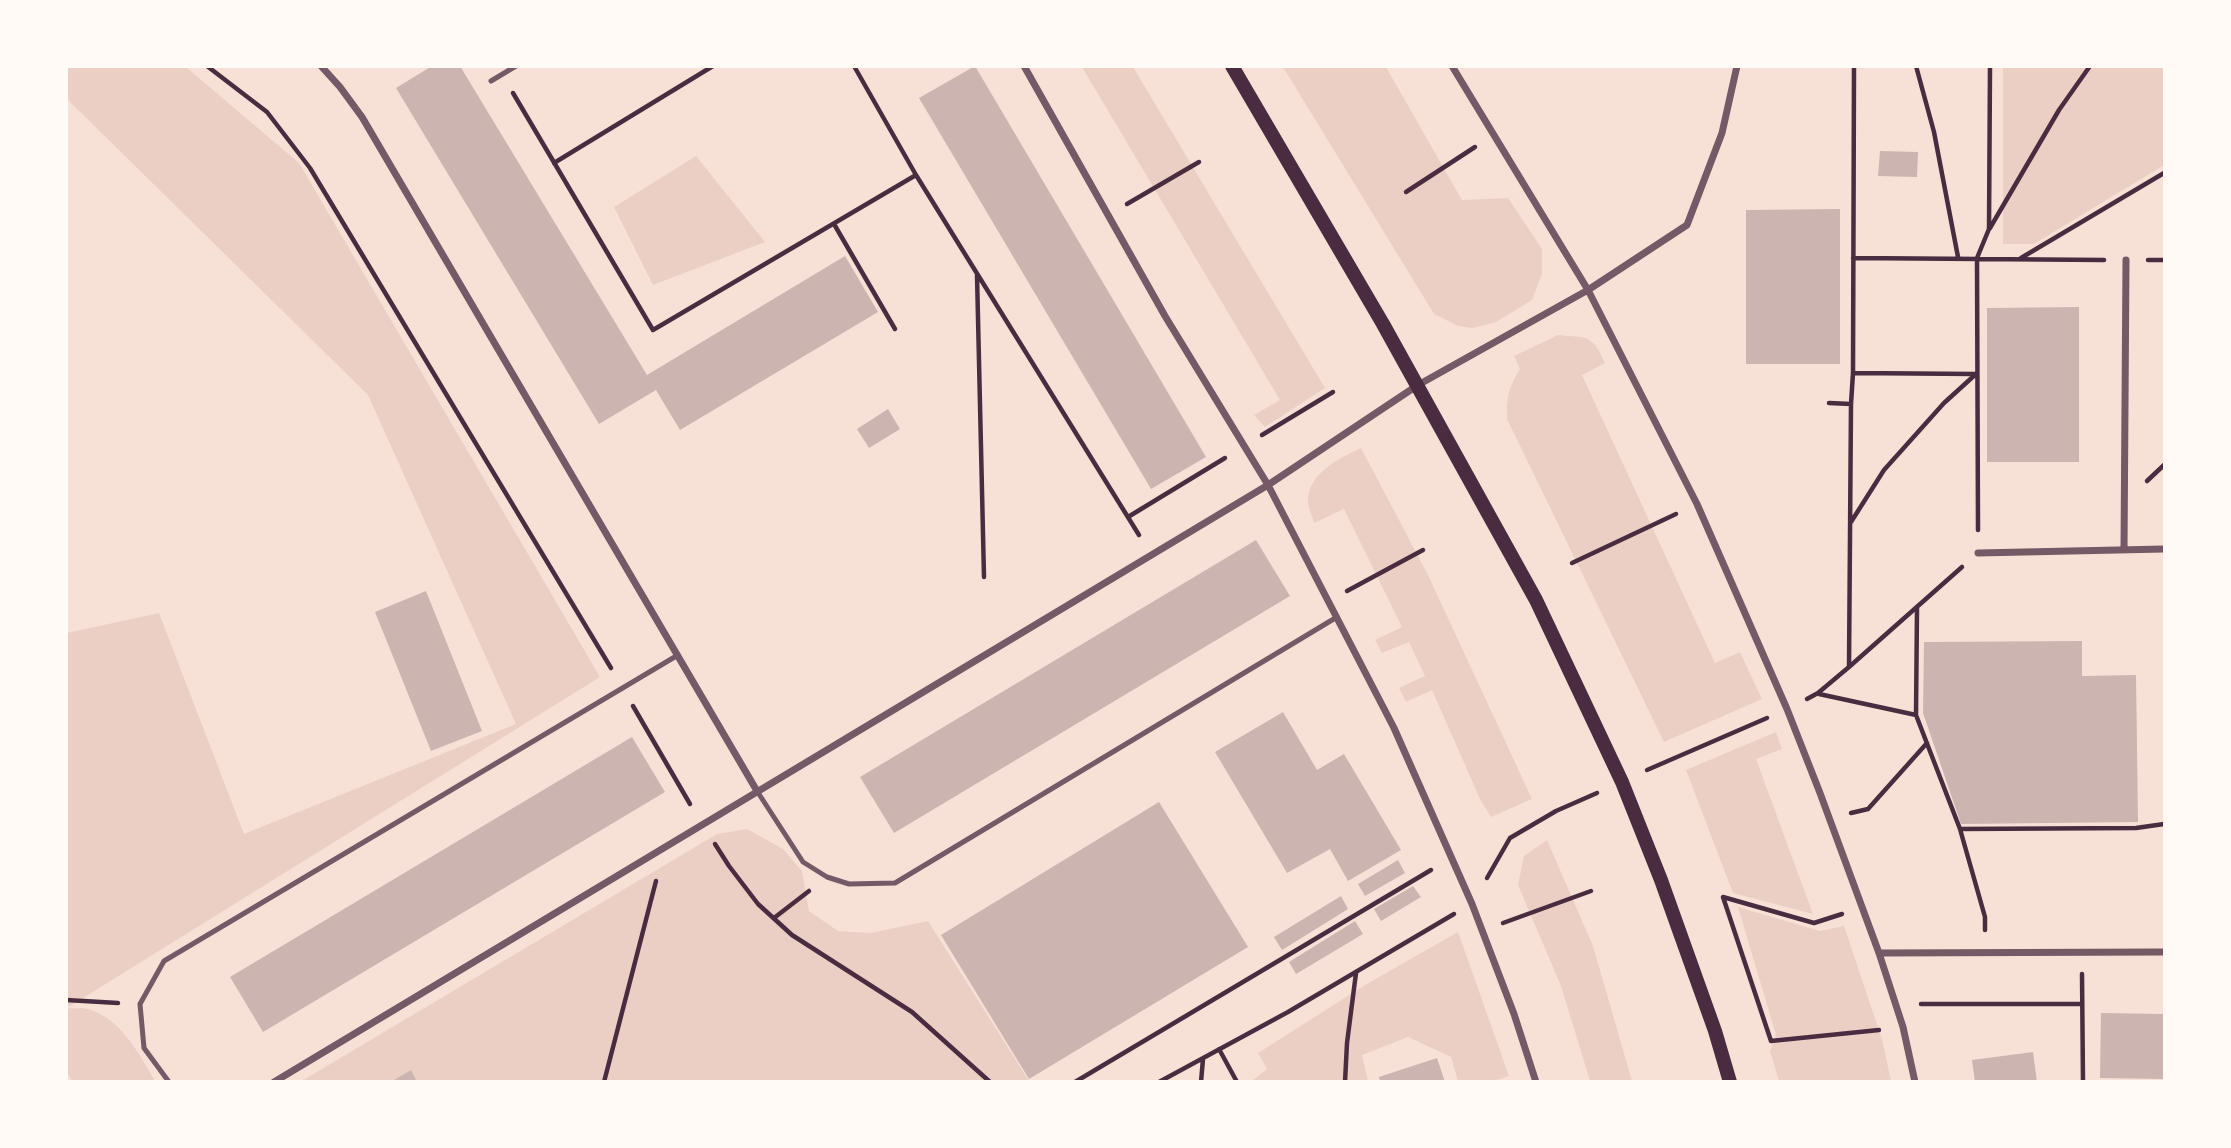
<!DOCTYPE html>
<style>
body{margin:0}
#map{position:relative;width:2231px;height:1148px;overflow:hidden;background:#f7e1d7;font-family:Arial,sans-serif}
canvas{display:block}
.frame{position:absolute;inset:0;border:68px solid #fffaf5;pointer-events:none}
</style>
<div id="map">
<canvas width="2231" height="1148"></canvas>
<div class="frame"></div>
</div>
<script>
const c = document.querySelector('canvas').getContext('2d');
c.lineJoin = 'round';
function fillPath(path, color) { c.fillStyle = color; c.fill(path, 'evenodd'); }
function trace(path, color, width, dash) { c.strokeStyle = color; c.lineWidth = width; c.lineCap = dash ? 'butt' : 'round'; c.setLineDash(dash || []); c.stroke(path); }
const green = new Path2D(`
 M67,67H186L299,163L600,677L67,1008C72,1009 78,1008 83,1008C119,1014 139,1054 155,1081H72L67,1072V633L159,613L244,834L516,724L368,395L67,99Z
 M1082,67H1133L1325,388L1265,427L1254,415L1280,400Z
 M1283,67H1386L1462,200L1508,198L1542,249V274L1532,300L1496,322L1473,328L1458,326L1434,314Z
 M2003,67H2164V165L2034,244H2003Z
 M696,156L765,242L653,285L614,207Z
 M1558,335C1588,338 1592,334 1605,363L1582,375L1715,663L1740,652L1762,699L1664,742L1507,419C1506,398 1509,386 1520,369L1514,356Z
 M1361,448L1428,575L1532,799L1491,817L1480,799L1432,690L1406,702L1399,688L1425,676L1409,642L1382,653L1375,640L1402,627L1344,509L1314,523C1313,517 1308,508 1308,501C1308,473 1340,458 1361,448Z
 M1776,732L1782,749L1756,759L1813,914L1733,893L1686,770Z
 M747,829L783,849L802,871L809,911L838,931L871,933L928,921L1029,1081L300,1082L717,834Z
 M1547,840L1593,946L1632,1081H1590L1561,986L1518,885L1524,856Z
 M1738,907L1820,931L1844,926L1882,1039L1891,1081H1779L1770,1051L1776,1035Z
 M1458,932L1509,1076L1494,1081H1458L1451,1057L1408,1037L1362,1055L1368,1081L1251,1082L1267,1069L1258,1053L1365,985Z`);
const building = new Path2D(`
 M432,66H460L647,375L845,256L878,312L680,430L656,390L599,424L396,88Z
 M975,66L1206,457L1151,489L919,98Z
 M1880,151L1918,152L1917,177L1878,176Z
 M1840,209V364H1746V210Z
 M2079,307V462H1987V308Z
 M888,409L900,429L869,448L857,429Z
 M1256,540L1290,596L894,833L860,777Z
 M426,591L482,731L431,751L375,612Z
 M2082,641V676L2136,675L2138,822L1961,824L1923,713L1924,642Z
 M1283,712L1317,770L1344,754L1401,850L1348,881L1330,849L1287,873L1215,752Z
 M632,737L665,792L263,1032L230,977Z
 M1159,802L1248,947L1029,1079L941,935Z
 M1398,860L1405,873L1365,896L1358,884Z
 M1413,886L1421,897L1381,921L1374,909Z
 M1341,896L1348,909L1282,950L1274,937Z
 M1355,921L1363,934L1296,974L1289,962Z
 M2101,1013L2164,1014V1079L2100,1078Z
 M2033,1052L2037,1082H1975L1972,1060Z
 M1437,1058L1445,1082H1380L1379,1077Z
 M411,1070L417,1082H391Z`);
const path = new Path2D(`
 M207,66L267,112L310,168L611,668
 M854,66L916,175L1139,535
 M1916,66L1934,132L1958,257
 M513,93L653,330L916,175
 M554,163L713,66
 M1406,192L1475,147
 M1127,204L1199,162
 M834,224L895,329
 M1990,228L2059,110L2090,66
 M1853,258L2104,260
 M2021,258L2164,173
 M2148,260H2164
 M977,275L984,577
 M1853,373L1975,374
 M1829,403L1851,404
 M1262,435L1333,392
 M2147,481L2164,465
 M1128,517L1225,458
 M1851,522L1884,470L1944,403L1976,374
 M1978,530L1977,258L1989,229L1990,66
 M1572,563L1676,514
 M1347,591L1423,550
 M1917,608L1916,715L1960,829L1985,917V930
 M1849,667L1851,404L1853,373L1854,66
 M1819,694L1916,715
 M1807,699L1818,693L1849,667L1962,567
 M633,706L690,804
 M1647,770L1767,718
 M1851,813L1868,809L1927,743
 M1960,829L2136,828L2164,824
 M715,844L729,866L758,904L792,935L912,1012L990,1082
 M1487,878L1510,838L1556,811L1597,793
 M1842,914L1814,923L1723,897L1771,1041L1879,1030
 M774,918L809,891
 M1503,923L1591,891
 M2082,974L2083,1082
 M66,1000L118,1003
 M1921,1004H2082
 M1219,1049L1237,1082
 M604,1082L656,881
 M1075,1082L1431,870
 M1159,1082L1288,1012L1454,914
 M1201,1082L1203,1059
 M1345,1082L1347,1043L1356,973`);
const service = new Path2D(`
 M491,81L516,66
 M757,791L803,862L827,877L849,884L895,883L1337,617
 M169,1082L144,1048L140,1004L164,961L678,655`);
const minor = new Path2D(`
 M321,66L340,87L362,117L757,791
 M1024,66L1165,316L1268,485L1394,728L1472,904L1514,1014L1536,1082
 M1452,66L1588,290L1697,504L1787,709L1820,793L1879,953L1903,1027L1915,1082
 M2124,550L2126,260
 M1978,553L2164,549
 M1879,953L2164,952
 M274,1082L1268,485L1418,385L1588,290L1687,225L1722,133L1737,66`);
const secondary = new Path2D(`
 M1232,66L1383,324L1536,600L1622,782L1661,880L1715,1031L1730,1082`);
fillPath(green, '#ebcfc5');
fillPath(building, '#ccb4b1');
trace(path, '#4a2c40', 4.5);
trace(service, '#755966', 5);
trace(minor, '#755966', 7);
trace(secondary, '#4a2c40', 14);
</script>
